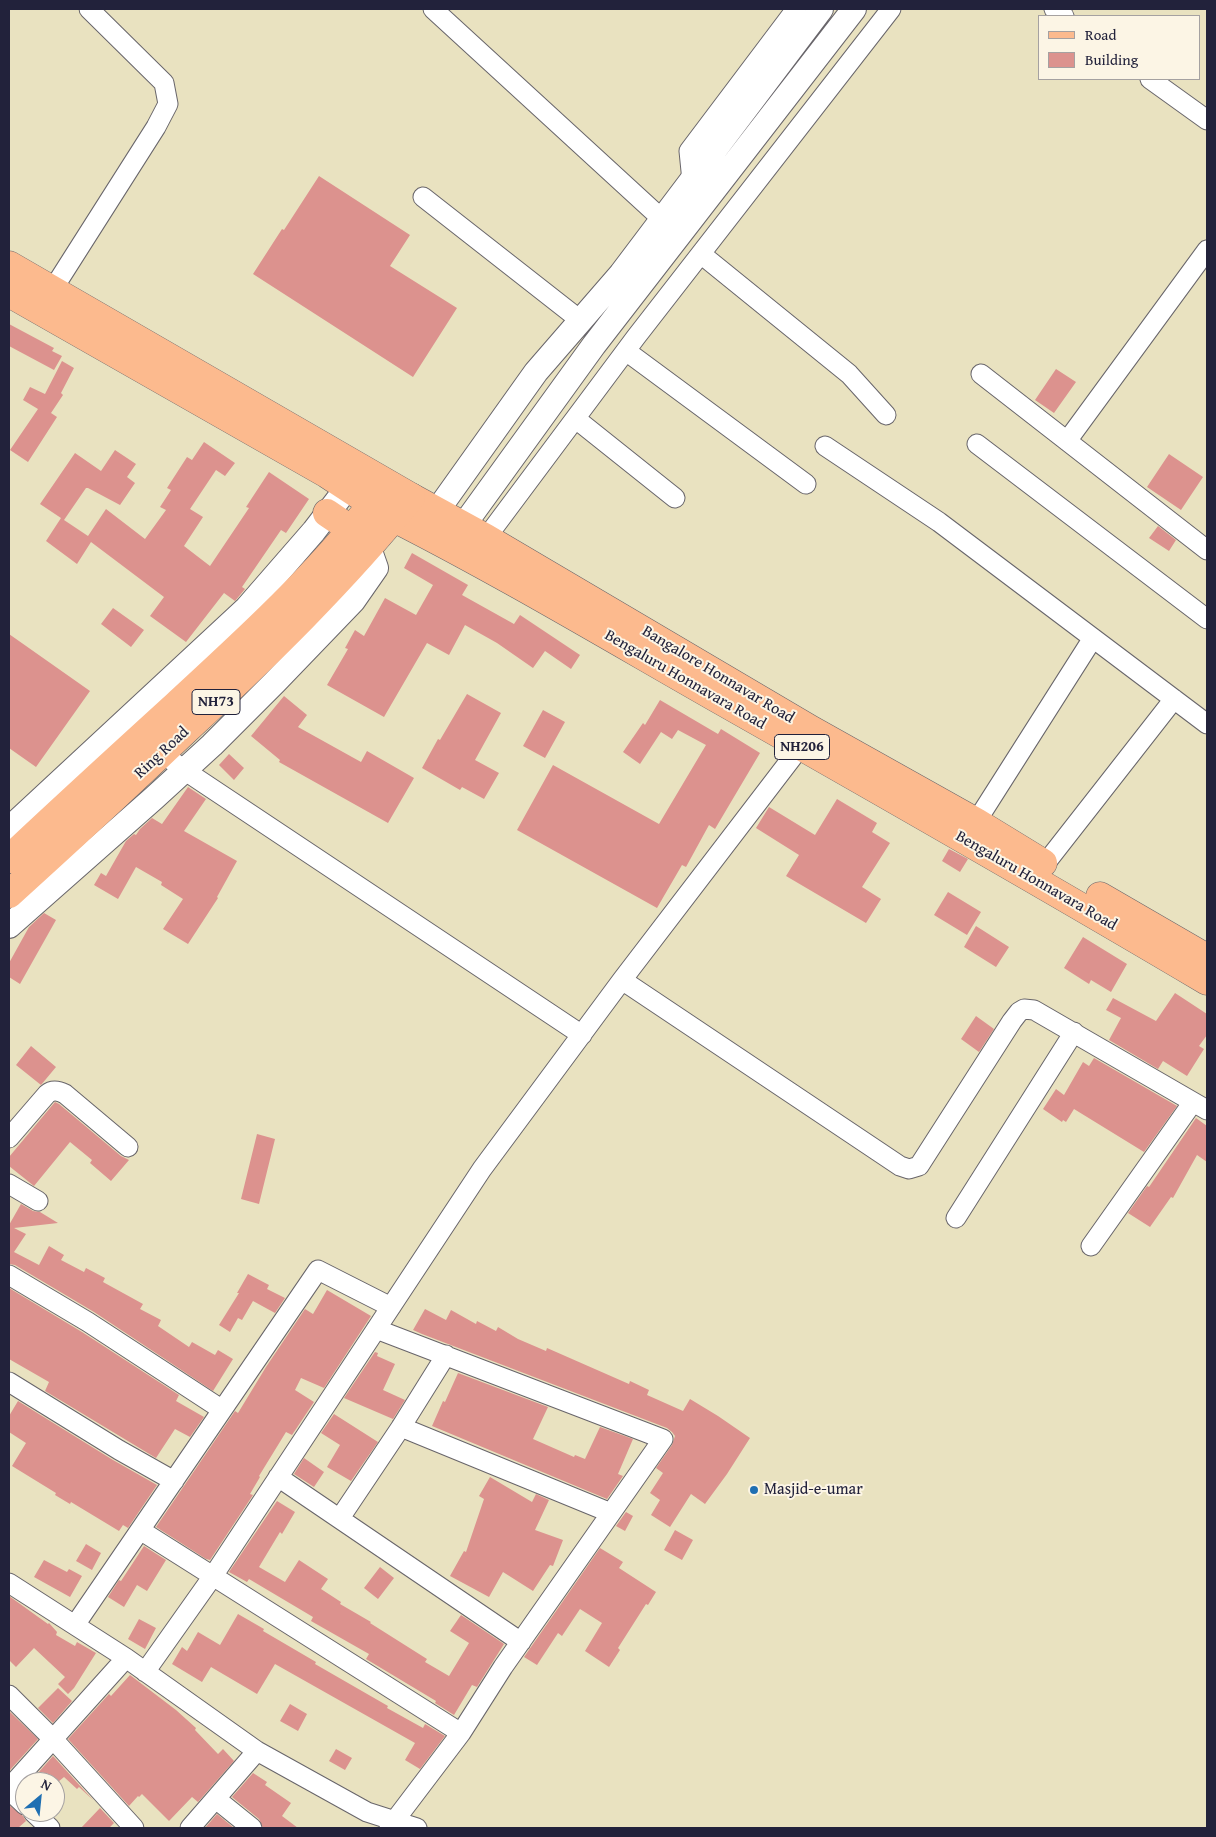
<!DOCTYPE html>
<style>
body{margin:0}
#map{position:relative;width:1216px;height:1837px;overflow:hidden;background:#e9e2c0;font-family:"Gentium Book Plus",serif}
canvas{display:block}
.frame{position:absolute;inset:0;border:10px solid #22223b;pointer-events:none}
.legend{position:absolute;left:1038px;top:15px;width:162px;height:65px;box-sizing:border-box;background:#fcf5e5;border:1px solid #a5a1a1;margin:0;padding:6px 9px;list-style:none;font-size:15px;color:#22223b}
.legend li{display:flex;align-items:center;gap:10px;height:25px}
.legend b{width:25px;border:1px solid #a5a1a1}
.north{position:absolute;left:15px;top:1772px;width:50px;height:50px;box-sizing:border-box;background:#fcf5e5;border:1px solid #a5a1a1;border-radius:50%;rotate:28deg;font-size:14px;font-weight:700;line-height:20px;text-align:center;color:#22223b}
.north::after{content:'';display:block;margin:auto;width:18px;height:22px;background:#1f6fb2;clip-path:polygon(50% 0,100% 100%,50% 72%,0 100%)}
</style>
<div id="map">
<canvas width="1216" height="1837"></canvas>
<div class="frame"></div>
<ul class="legend">
<li><b style="height:6px;background:#fcba8e"></b>Road</li>
<li><b style="height:14px;background:#dc928e"></b>Building</li>
</ul>
<div class="north">N</div>
</div>
<script>
const c = document.querySelector('canvas').getContext('2d');
c.lineJoin = 'round';
function fillPath(path, color) { c.fillStyle = color; c.fill(path, 'evenodd'); }
function trace(path, color, width, dash) { c.strokeStyle = color; c.lineWidth = width; c.lineCap = dash ? 'butt' : 'round'; c.setLineDash(dash || []); c.stroke(path); }
function label(font, color, halo, rows, align = 'center') {
  c.font = font + ' "Gentium Book Plus",serif'; c.lineWidth = 4; c.setLineDash([]); c.textBaseline = 'middle'; c.strokeStyle = halo; c.fillStyle = color; for (const [text, x, y, turn = 0] of rows) {
    c.save(); c.translate(x, y); c.rotate((+turn || 0) * Math.PI / 180); c.textAlign = isNaN(turn) ? turn : align; if (halo) c.strokeText(text, 0, 0); c.fillText(text, 0, 0); c.restore();
  }
}
const building = new Path2D(`
 M319,176L410,235L390,266L457,308L413,377L253,274L282,229L284,230Z
 M9,324L54,348L52,351L62,356L54,370L9,346Z
 M62,361L74,368L61,393L63,395L51,413L57,417L28,462L10,450L38,409L23,400L30,387L45,394Z
 M1056,369L1076,382L1054,413L1035,400Z
 M204,442L235,463L225,476L216,470L190,509L203,517L184,546L210,566L249,508L246,507L269,472L309,499L286,533L281,530L242,587L245,589L235,601L224,593L186,642L150,616L164,597L91,542L77,564L46,541L61,518L40,504L75,453L101,471L115,450L136,464L127,477L135,483L120,505L88,488H86L64,520L88,536L106,509L145,539L166,510L160,507L171,490L167,488L187,457L192,460Z
 M1169,454L1203,477L1181,510L1147,487Z
 M1158,526L1176,540L1169,551L1149,538Z
 M412,553L468,585L462,595L514,624L520,615L580,655L571,669L545,651L533,668L497,643L465,625L449,655L427,643L384,717L327,685L348,649L345,648L355,630L364,636L385,598L416,615L433,585L404,568Z
 M113,608L144,630L131,647L101,624Z
 M9,634L90,691L36,767L9,748Z
 M467,694L501,713L475,760L499,773L484,799L462,787L460,790L422,768L438,739L440,740Z
 M284,696L307,715L298,727L361,762L367,751L414,778L388,823L279,762L280,760L251,736Z
 M660,700L718,734L721,729L760,753L715,829L709,825L686,867L682,865L657,908L517,830L553,765L659,824L706,745L678,730L672,739L661,732L640,764L623,752L643,723L645,725Z
 M543,710L565,722L545,758L523,746Z
 M229,754L244,768L234,780L219,765Z
 M188,787L206,799L184,831L237,861L217,897L218,898L188,944L163,929L183,899L161,885L162,882L136,867L118,899L94,885L101,873L106,876L126,841L134,834L136,835L140,829L152,818L162,824Z
 M837,799L877,823L872,832L890,843L862,887L881,899L866,923L786,876L799,855L756,828L769,807L815,835Z
 M949,849L968,859L960,872L942,861Z
 M948,892L981,912L967,935L934,915Z
 M44,913L56,920L20,984L9,977V963L29,927Z
 M976,926L1009,947L996,967L964,947Z
 M1083,937L1127,964L1111,992L1091,980L1089,984L1064,968Z
 M1175,993L1207,1014V1035L1199,1046L1204,1049L1187,1076L1163,1061L1158,1069L1109,1040L1121,1018L1106,1010L1113,998L1156,1021Z
 M976,1016L994,1029L979,1052L961,1039Z
 M31,1046L56,1067L41,1085L16,1065Z
 M1094,1058L1177,1106L1144,1152L1074,1109L1066,1122L1063,1120L1062,1122L1043,1109L1056,1089L1064,1095L1083,1062L1089,1066Z
 M55,1102L59,1104L121,1156L129,1160L111,1181L90,1163L92,1160L70,1142L34,1186L9,1166V1157Z
 M1196,1118L1207,1126V1162L1197,1155L1173,1198L1171,1197L1150,1227L1128,1213L1147,1186L1149,1187Z
 M257,1134L275,1139L259,1204L241,1199Z
 M21,1204L33,1211L40,1212L58,1223L14,1228L26,1234L14,1252L39,1265L49,1246L64,1255L61,1260L84,1272L86,1268L105,1278L103,1282L143,1304L140,1309L161,1320L158,1326L189,1347L192,1342L215,1355L218,1350L233,1359L213,1391L94,1312L15,1265L9,1264V1225Z
 M248,1274L269,1285L267,1289L285,1298L275,1313L253,1301L242,1320L238,1318L230,1332L219,1325L239,1293H237Z
 M9,1288L82,1332L179,1395L176,1401L204,1417L190,1437L175,1429L156,1458L45,1391L49,1382L9,1359Z
 M327,1290L371,1316L324,1388L301,1378L295,1390L314,1402L292,1435L286,1432L259,1476L260,1477L250,1494L253,1495L210,1560L206,1559L156,1527L235,1411L238,1413L266,1367L305,1309L313,1314Z
 M425,1309L446,1320L451,1310L476,1324L477,1321L496,1331L498,1327L518,1339L546,1351L547,1348L629,1384L630,1381L649,1390L647,1395L683,1411L690,1399L718,1416L750,1438L727,1474L705,1504L691,1494L670,1527L651,1515L660,1500L650,1493L663,1473L656,1468L672,1445L675,1436L672,1432L667,1428L422,1334L413,1330Z
 M375,1352L378,1353L377,1356L395,1364L383,1390L405,1400L393,1419L344,1398Z
 M458,1373L548,1407L533,1439L574,1457L575,1455L585,1459L600,1427L633,1439L618,1474L623,1476L607,1499L432,1426L443,1401L445,1402Z
 M18,1401L113,1460L157,1485L128,1528L123,1525L119,1531L71,1502L70,1504L55,1495L56,1493L12,1466L26,1443L9,1432V1416Z
 M334,1414L378,1442L351,1481L327,1467L340,1445L321,1433Z
 M304,1458L324,1472L314,1487L294,1474Z
 M490,1477L532,1502L536,1494L549,1500L535,1530L563,1540L553,1566L550,1565L533,1591L503,1572L489,1597L450,1576L464,1551L466,1552L484,1499L479,1496Z
 M277,1501L295,1512L282,1534L280,1532L259,1567L285,1582L299,1560L328,1579L321,1589L341,1602L340,1604L371,1622L370,1623L427,1659L425,1662L449,1676L469,1643L450,1631L461,1615L504,1644L477,1687L472,1685L454,1715L435,1703L436,1701L366,1659L369,1654L311,1621L313,1617L249,1579L247,1582L229,1572Z
 M626,1512L633,1516L625,1531L616,1526Z
 M675,1530L693,1540L682,1560L664,1550Z
 M86,1544L101,1553L92,1570L76,1561Z
 M144,1546L166,1560L147,1591L137,1585L124,1607L108,1597L119,1580L121,1581Z
 M600,1548L623,1562L619,1568L656,1592L648,1605L646,1604L618,1648L620,1650L609,1667L585,1651L602,1623L580,1609L562,1636L558,1633L537,1665L524,1657Z
 M44,1560L67,1572L69,1569L82,1576L70,1597L34,1577Z
 M380,1567L394,1578L378,1599L364,1588Z
 M9,1596L48,1624L49,1623L57,1632L56,1635L75,1646L77,1642L96,1653L74,1688L68,1694L58,1684L65,1677L34,1648L16,1667L9,1660Z
 M238,1614L264,1629L263,1631L316,1662L315,1664L388,1706L387,1708L423,1728L425,1724L445,1736L420,1769L405,1760L415,1743L275,1664L257,1694L211,1667L202,1682L172,1664L182,1647L187,1651L198,1632L220,1645Z
 M139,1619L156,1628L145,1649L128,1639Z
 M130,1675L176,1710L196,1728L195,1730L218,1754L223,1749L234,1761L198,1802L192,1797L169,1821L142,1794L139,1797L138,1796L129,1806L68,1739L109,1694L111,1696Z
 M58,1688L72,1701L53,1723L38,1708Z
 M290,1704L307,1714L298,1731L280,1721Z
 M9,1711L38,1739L10,1770L9,1769Z
 M336,1749L352,1758L345,1770L329,1761Z
 M53,1756L93,1800L79,1787L77,1789L64,1777L58,1782H30Z
 M253,1773L267,1782L265,1785L291,1803L282,1816L298,1828H263L259,1819L232,1797Z
 M9,1805L23,1816L26,1821L18,1828H9Z
 M100,1808L114,1823L109,1828H81Z
 M217,1814L234,1828H205Z`);
const minor = new Path2D(`
 M433,9L663,220
 M1054,9L1064,16
 M1150,79L1207,120
 M692,181L689,151L796,9
 M423,197L580,320
 M701,254L849,374L886,415
 M53,289L156,127L168,104L164,83L89,9
 M626,351L806,484
 M981,374L1207,550
 M576,419L675,498
 M1067,441L1207,250
 M977,444L1207,619
 M825,446L939,522L1207,724
 M486,538L636,337L891,9
 M162,753L184,770L582,1035
 M976,822L1093,638
 M1045,864L1174,699
 M622,980L900,1166L909,1169L919,1166L1012,1021L1019,1012L1024,1009L1034,1010L1207,1110
 M9,1138L47,1094C53,1089 59,1091 65,1094L128,1147
 M9,1184L38,1201
 M956,1218L1074,1032
 M1091,1246L1193,1102
 M9,1275L88,1322L221,1409
 M376,1329L663,1439L503,1667L461,1733L389,1828
 M9,1382L119,1450L174,1481
 M401,1427L611,1513
 M278,1477L521,1642
 M340,1518L401,1427L446,1355
 M140,1530L461,1733
 M9,1583L126,1658L257,1751L367,1812L417,1828
 M75,1625L318,1270L391,1307
 M145,1672L213,1576L482,1169L622,980L801,746
 M9,1695L53,1739L134,1828
 M9,1788L126,1658
 M9,1790L25,1805
 M216,1799L252,1828
 M33,1812L50,1828
 M190,1828L257,1751`);
const tertiary = new Path2D(`
 M427,525L536,372L621,274L821,9
 M453,540L594,345L854,9
 M9,829L247,608L314,531L347,488
 M9,926L154,798L212,745L275,682L353,601L376,568L369,548`);
const primary = new Path2D(`
 M411,497L486,538L810,729L976,822L1043,863
 M394,518C504,574 611,638 718,699C882,792 1045,885 1207,981
 M1100,896L1207,958`);
const trunk = new Path2D(`
 M9,265L411,497C343,581 266,656 187,729C128,785 69,840 9,894
 M9,293L327,474L388,514
 M327,513L352,530
 M9,859C64,807 120,756 176,705C251,636 327,567 387,484`);
const markers = [
 [754,1490,5,"#1f6fb2"]
];
const shields = [
 [216,702,48],
 [802,747,55]
];
const shieldNames = [
 ["NH73",216,702],
 ["NH206",802,747]
];
const streetNames = [
 ["Bangalore Honnavar Road",718,675,31],
 ["Bengaluru Honnavara Road",685,680,30],
 ["Ring Road",162,753,-43],
 ["Bengaluru Honnavara Road",1036,881,30]
];
const poiNames = [
 ["Masjid-e-umar",764,1490]
];
fillPath(building, '#dc928e');
trace(minor, '#68656a', 21);
trace(tertiary, '#68656a', 26);
trace(primary, '#68656a', 29);
trace(trunk, '#68656a', 29);
trace(minor, '#fff', 19);
trace(tertiary, '#fff', 24);
trace(primary, '#fcba8e', 28);
trace(trunk, '#fcba8e', 28);
for (const [x, y, r, color] of markers) { const dot = new Path2D(); dot.arc(x, y, r, 0, 2 * Math.PI); c.fillStyle = color; c.fill(dot); trace(dot, '#fcf5e5', 2); }
for (const [x, y, w] of shields) { const box = new Path2D(); box.roundRect(x - w / 2, y - 12.5, w, 25, 4); c.fillStyle = '#fcf5e5'; c.fill(box); trace(box, '#22223b', 1); }
label('bold 15px', '#22223b', null, shieldNames);
label('16px', '#22223b', '#fcf5e5', streetNames);
label('16px', '#22223b', '#fcf5e5', poiNames, 'left');
</script>
